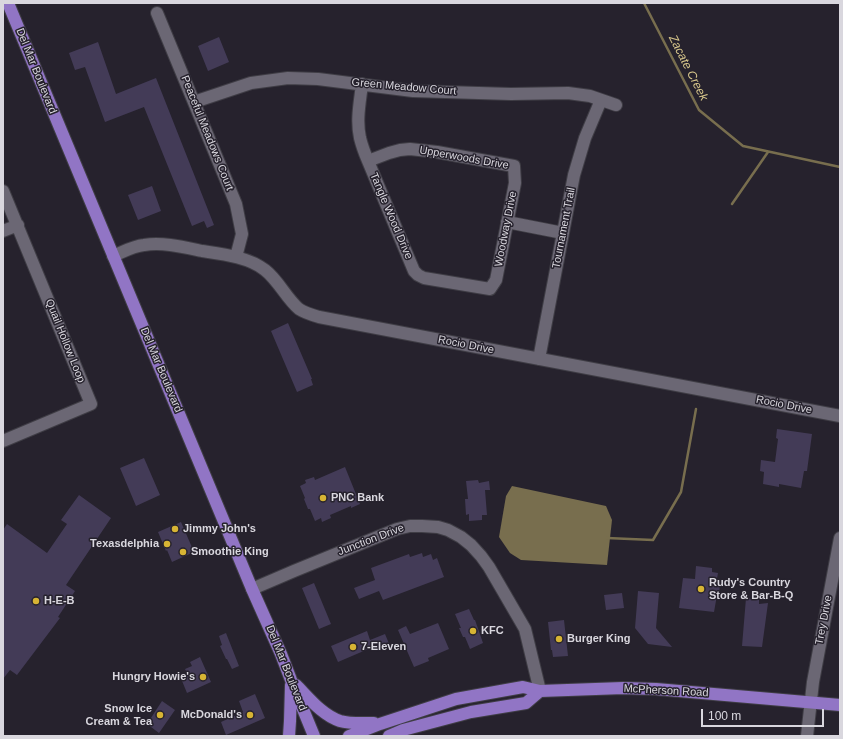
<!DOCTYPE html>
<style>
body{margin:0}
#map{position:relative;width:843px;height:739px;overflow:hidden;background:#26222d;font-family:Helvetica,sans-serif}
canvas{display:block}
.frame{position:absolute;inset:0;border:4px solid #d9d7de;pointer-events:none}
.scale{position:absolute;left:701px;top:709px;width:123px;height:18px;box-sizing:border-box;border:2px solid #d9d7de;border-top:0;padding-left:5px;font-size:12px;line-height:14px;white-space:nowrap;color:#d9d7de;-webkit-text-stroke:3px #26222d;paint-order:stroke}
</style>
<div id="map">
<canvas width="843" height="739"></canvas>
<div class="frame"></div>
<div class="scale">100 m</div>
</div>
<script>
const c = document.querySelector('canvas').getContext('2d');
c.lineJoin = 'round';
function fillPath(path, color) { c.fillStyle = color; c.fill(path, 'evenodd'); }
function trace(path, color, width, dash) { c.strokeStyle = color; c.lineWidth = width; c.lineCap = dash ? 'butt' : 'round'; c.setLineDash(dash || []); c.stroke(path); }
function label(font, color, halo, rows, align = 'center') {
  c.font = font + ' Helvetica,sans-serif'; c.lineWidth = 3; c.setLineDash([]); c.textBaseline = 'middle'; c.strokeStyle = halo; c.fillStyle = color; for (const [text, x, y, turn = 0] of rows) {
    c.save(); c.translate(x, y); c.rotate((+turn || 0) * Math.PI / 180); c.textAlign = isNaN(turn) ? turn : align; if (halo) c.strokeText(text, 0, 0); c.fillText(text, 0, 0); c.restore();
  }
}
const water = new Path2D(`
 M512,486L606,506L612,520L607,565L521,560L510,553L499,537L506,496Z`);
const stream = new Path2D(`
 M644,3L699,110L743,146L840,167
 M732,204L768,152
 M607,538L653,540L681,492L696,409`);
const building = new Path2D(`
 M219,37L229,62L208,71L198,46Z
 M98,42L116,94L156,78L214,225L207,228L204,221L192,226L144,107L105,122L85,67L75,70L69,53Z
 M152,186L161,211L138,220L128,195Z
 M288,323L312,379H311L313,385L297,392L271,331Z
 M777,429L812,434L807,471H804L801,488L779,484V487L763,484L764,472L760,471L761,460L775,462L778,439L776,438Z
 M144,458L160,495L136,506L120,468Z
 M345,467L360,504L351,508V506L330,515L331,518L322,522L321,518L315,521L310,509H308L304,499L305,498L300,486L306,483L305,480L314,477L315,480Z
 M478,480L479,483L489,481L490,490H485L487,515H482V520L469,521V514L466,515L465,499H468L466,481Z
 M79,495L111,518L66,585L75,591L58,617L60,618L17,675L10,670L3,679V530L7,524L47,553L67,524L61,520Z
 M181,522L194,552L172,562L167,550L166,551L158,532Z
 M422,553L423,557L431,554L433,560L437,558L444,577L383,600L379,591L359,599L354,588L375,580L371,568L409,554L410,557Z
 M696,566L712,568V572L718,573L716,584H720L719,594L717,595L714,612L679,608L683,578L695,579Z
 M314,583L331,624L319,629L302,588Z
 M638,591L659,593L656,628L672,647L648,644L635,628Z
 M622,593L624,608L606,610L604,595Z
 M746,598L759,600V604L768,603L762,647L742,646Z
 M469,609L474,620H475L483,643L470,649L465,637H463L459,628H461L455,614Z
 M564,620L568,656L553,657L552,650H551L548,622Z
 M438,623L449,649L428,658L429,661L414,667L398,630L406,626L410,634Z
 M367,631L370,640L385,634L390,646L382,650L380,644L338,662L331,646Z
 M226,633L239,666L232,669L227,659H226L220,646L222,645L219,636Z
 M200,657L211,682L187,693L180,676L187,673L185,669L192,666L190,662Z
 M255,694L265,718L226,735L221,722L243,712L239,701Z
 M162,701L175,710L159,733L147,724Z`);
const minor = new Path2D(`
 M157,13L236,204L242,234L236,257
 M362,84C360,102 356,120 360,138C362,146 365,154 368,161L414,271L418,275L424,278L490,289L496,280L515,183L514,166L437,152L410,149L400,150L389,153L368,161
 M194,102L251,83L288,78L318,79L413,91L511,94L568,93L590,96L616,105
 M3,191L91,404L3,441
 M507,222L563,233
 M3,231L18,225
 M113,256C123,252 133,246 144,245C163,242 183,247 202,251C222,254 249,257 265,270C279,281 286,298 299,309C305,313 312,315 319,317L840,416
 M539,359L574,175L585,138L601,100
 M252,589L294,571L397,529L410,526H422L438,527L448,530L461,537L471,545L481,556L489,567L525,629L540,691
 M807,736L813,682L840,538`);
const major = new Path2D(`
 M8,3L252,589L281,654L291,680L314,736
 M296,685C309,698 322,715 340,721C350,724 363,723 374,723
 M289,736L290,721L291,685
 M349,736L380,724L456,699L523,687L540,691L623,688L656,689L840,705
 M389,736L403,730L471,712L526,703L540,691`);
const markers = [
 [323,498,4,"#d7b434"],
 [175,529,4,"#d7b434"],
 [167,544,4,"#d7b434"],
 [183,552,4,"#d7b434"],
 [701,589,4,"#d7b434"],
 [36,601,4,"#d7b434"],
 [473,631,4,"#d7b434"],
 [559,639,4,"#d7b434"],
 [353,647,4,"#d7b434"],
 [203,677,4,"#d7b434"],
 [160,715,4,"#d7b434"],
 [250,715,4,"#d7b434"]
];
const streetNames = [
 ["Del Mar Boulevard",36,71,68],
 ["Green Meadow Court",404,87,5],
 ["Peaceful Meadows Court",207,133,68],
 ["Upperwoods Drive",464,158,10],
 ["Tangle Wood Drive",391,216,67],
 ["Tournament Trail",564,228,-79],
 ["Woodway Drive",506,229,-79],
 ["Quail Hollow Loop",65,341,68],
 ["Rocio Drive",466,345,11],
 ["Del Mar Boulevard",161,370,67],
 ["Rocio Drive",784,405,11],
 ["Junction Drive",371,540,-21],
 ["Trey Drive",824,620,-79],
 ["Del Mar Boulevard",286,668,68],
 ["McPherson Road",666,691,3]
];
const poiNames = [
 ["PNC Bank",331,498],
 ["Jimmy John's",183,529],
 ["Texasdelphia",159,544,"right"],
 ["Smoothie King",191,552],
 ["Rudy's Country",709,583],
 ["Store & Bar-B-Q",709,596],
 ["H-E-B",44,601],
 ["KFC",481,631],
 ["Burger King",567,639],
 ["7-Eleven",361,647],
 ["Hungry Howie's",195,677,"right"],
 ["Snow Ice",152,709,"right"],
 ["Cream & Tea",152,722,"right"],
 ["McDonald's",242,715,"right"]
];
const waterNames = [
 ["Zacate Creek",688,68,63]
];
fillPath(water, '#786e4e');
trace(stream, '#786e4e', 2.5);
fillPath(building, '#433b57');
trace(minor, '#3f3d45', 14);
trace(major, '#3f3d45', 14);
trace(minor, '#6b6774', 12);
trace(major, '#9175c5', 12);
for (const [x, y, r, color] of markers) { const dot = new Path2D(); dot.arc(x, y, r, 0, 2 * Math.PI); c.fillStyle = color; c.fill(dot); trace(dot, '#26222d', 1.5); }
label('11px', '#d9d7de', '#26222d', streetNames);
label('bold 11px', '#d9d7de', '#26222d', poiNames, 'left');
label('italic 12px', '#d7c68b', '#26222d', waterNames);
</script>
